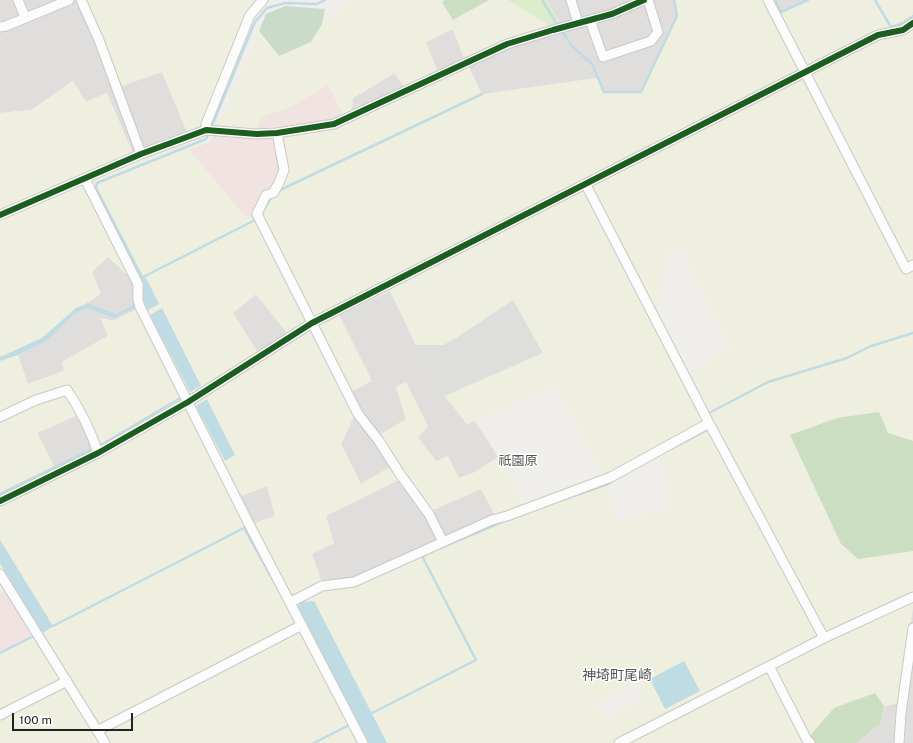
<!DOCTYPE html>
<meta charset="utf-8">
<style>
body{margin:0}
#map{position:relative;width:913px;height:743px;overflow:hidden;background:#f0eeeb;font-family:"Public Sans",sans-serif}
canvas{display:block}
.scale{position:absolute;left:12px;top:713px;width:121px;height:18px;box-sizing:border-box;border:2px solid #222;border-top:0;padding-left:5px;font-size:12px;line-height:14px;white-space:nowrap;color:#222;-webkit-text-stroke:3px #fff;paint-order:stroke}
</style>
<div id="map">
<canvas width="913" height="743"></canvas>
<div class="scale">100 m</div>
</div>
<script>
const c = document.querySelector('canvas').getContext('2d');
c.lineJoin = 'round';
function fillPath(path, color) { c.fillStyle = color; c.fill(path, 'evenodd'); }
function trace(path, color, width, dash) { c.strokeStyle = color; c.lineWidth = width; c.lineCap = dash ? 'butt' : 'round'; c.setLineDash(dash || []); c.stroke(path); }
function label(font, color, halo, rows, align = 'center') {
  c.font = font + ' "Public Sans","Noto Sans JP",sans-serif'; c.lineWidth = 3; c.setLineDash([]); c.textBaseline = 'middle'; c.strokeStyle = halo; c.fillStyle = color; for (const [text, x, y, turn = 0] of rows) {
    c.save(); c.translate(x, y); c.rotate((+turn || 0) * Math.PI / 180); c.textAlign = isNaN(turn) ? turn : align; if (halo) c.strokeText(text, 0, 0); c.fillText(text, 0, 0); c.restore();
  }
}
const residential = new Path2D(`
 M0,0H85L162,72L190,139L136,161L107,93L86,102L73,81L31,110L0,113Z
 M547,0H674L677,16L641,92H604L597,78L344,115L352,110L353,98L395,73L426,42L453,29L464,58L504,40L550,26L559,22Z
 M775,0H808L781,12Z
 M108,257L136,283L135,310L113,321L101,318L108,336L62,362L64,371L27,384L18,355L47,341L92,272Z
 M390,290L416,345L445,396L467,424L475,421L498,457L473,473L458,478L436,461L418,438L396,387L406,419L397,463L361,484L341,444L355,414L345,395L372,381L339,315Z
 M256,294L287,333L258,353L233,313Z
 M78,415L92,450L55,468L37,433Z
 M407,476L431,511L481,489L499,523L356,585L324,588L312,554L334,543L326,516Z
 M267,486L275,516L253,524L239,497Z
 M913,607V743H856L880,724L884,706L899,703Z`);
const commercial = new Path2D(`
 M328,85L344,115L286,171L261,215L255,220L244,215L189,150L210,142L215,133L290,107Z
 M5,590L32,637L0,653V593Z`);
const religious = new Path2D(`
 M513,299L543,353L445,396L416,345H443L456,338Z`);
const farmland = new Path2D(`
 M85,0H278L265,3L252,18L205,133L190,139L189,150L244,215L255,220L261,215L286,171L281,137L346,122L468,65L482,94L597,78L604,92H641L677,16L674,0H775L781,12L808,0H913V441L888,433L790,435L841,544L858,559L913,551V607L899,703L884,706L875,693L809,737L815,743H0V653L32,637L43,633L53,626L19,582L0,593V113L31,110L73,81L86,102L107,93L136,161L190,139L162,72L122,86ZM681,248L731,349L687,374L651,306L662,295L664,256ZM108,257L136,283L135,310L113,321L100,318L108,336L62,362L64,371L28,384L18,355L47,341L80,307L101,294L92,272ZM390,291L416,345H443L456,338L513,300L543,353L445,396L467,424L556,386L608,484L527,512L498,457L473,473L459,478L448,456L436,461L418,438L428,426L406,382L396,387L406,419L379,435L397,463L361,484L341,444L355,414L345,395L372,381L339,316ZM256,294L287,333L258,353L233,313ZM77,415L92,449L55,468L37,433ZM663,453L669,508L616,520L608,484ZM407,476L431,511L481,489L499,523L356,584L324,588L312,554L334,543L326,516ZM267,486L275,516L253,524L239,496ZM645,677L638,701L606,721L594,704Z
 M352,0H445L442,2L453,20L489,0H508L550,26L504,40L464,58L453,29L426,42L438,72L404,87L394,73L353,98L352,110L344,115L328,85L290,107L262,117L253,136L215,133L259,31L279,56L311,42L322,24Z`);
const grass = new Path2D(`
 M508,0H546L559,21L550,26Z`);
const forest = new Path2D(`
 M445,0H489L453,20L442,2Z
 M879,412L888,433L913,441V551L858,559L841,544L790,435L837,418Z
 M875,693L884,706L880,724L856,743H815L809,737L834,708Z`);
const cemetery = new Path2D(`
 M285,6L325,9L322,24L311,42L279,56L259,31L266,14Z`);
const water = new Path2D(`
 M142,276H145L159,304L148,310L144,303L114,318L87,308L75,313L47,341L18,355L0,361V357L42,338L76,308L88,304L116,314L142,300L144,286L141,279Z
 M162,308L201,386L190,392L150,315Z
 M207,399L235,455L225,461L196,406Z
 M0,540L53,626L43,633L0,563Z
 M314,601L387,743H368L298,606L302,602Z
 M684,661L700,691L665,709L650,679Z`);
const stream = new Path2D(`
 M542,0L558,26
 M775,0L781,12L808,0
 M875,0L891,27L903,23L913,16
 M561,30L572,46L592,64L604,92H641L677,16L674,0
 M211,128L255,22L267,8L285,3L317,4L325,0
 M278,191L482,94
 M263,211L272,196
 M145,276L255,220
 M143,279L96,188L97,183L206,139L209,133
 M711,412L768,382L847,358L871,346L913,333
 M99,446L182,397
 M671,449L709,429
 M0,494L94,448
 M565,499L608,484L614,480
 M440,548L502,522
 M51,626H53L244,528L279,591
 M0,653L32,637
 M372,713L476,660L422,556L425,555
 M314,743L347,726`);
const minor = new Path2D(`
 M18,0L25,17
 M81,0L99,40L141,154
 M571,0L578,23
 M768,0L906,269L913,265
 M590,20L603,57L651,41L658,32L648,0
 M0,27L6,26L69,0
 M206,130V124L250,15L263,0
 M277,133L284,170L278,185L273,193L266,195L257,214L358,414L379,441L400,474L429,514L443,542
 M85,179L138,284V300L140,307L249,524L363,743
 M586,185L709,423L824,638
 M0,215L141,154L206,130L257,134L277,133L334,124L507,44L553,30L612,14L644,0
 M0,417L36,400L67,390C80,409 91,431 98,453
 M0,501L98,453L188,402L312,323L878,35L903,30L913,23
 M0,574L105,743
 M291,602L322,586L354,582L492,520L507,516L611,477L709,423
 M769,666L807,740L810,743
 M0,715L67,681
 M97,731L302,625
 M619,743L824,638L913,597
 M899,743L901,713L913,628`);
const cycleway = new Path2D(`
 M0,215L141,154L206,130L257,134L277,133L334,124L507,44L553,30L612,14L644,0
 M0,501L98,453L188,402L312,323L878,35L903,30L913,23`);
const neighbourhoodNames = [
 ["祇園原",518,461]
];
const quarterNames = [
 ["神埼町尾崎",617,676]
];
fillPath(residential, '#dfdedc');
fillPath(commercial, '#f1e3e1');
fillPath(religious, '#dededc');
fillPath(farmland, '#efefdf');
fillPath(grass, '#ddeccb');
fillPath(forest, '#cbdec1');
fillPath(cemetery, '#cadbca');
fillPath(water, '#bfdbe3');
trace(stream, '#bfdbe3', 2.5);
trace(minor, '#c9c8c7', 11);
trace(minor, '#fdfcfc', 9);
trace(cycleway, '#1b5e20', 6);
label('13px', '#555', '#fff', neighbourhoodNames);
label('14px', '#555', '#fff', quarterNames);
</script>
